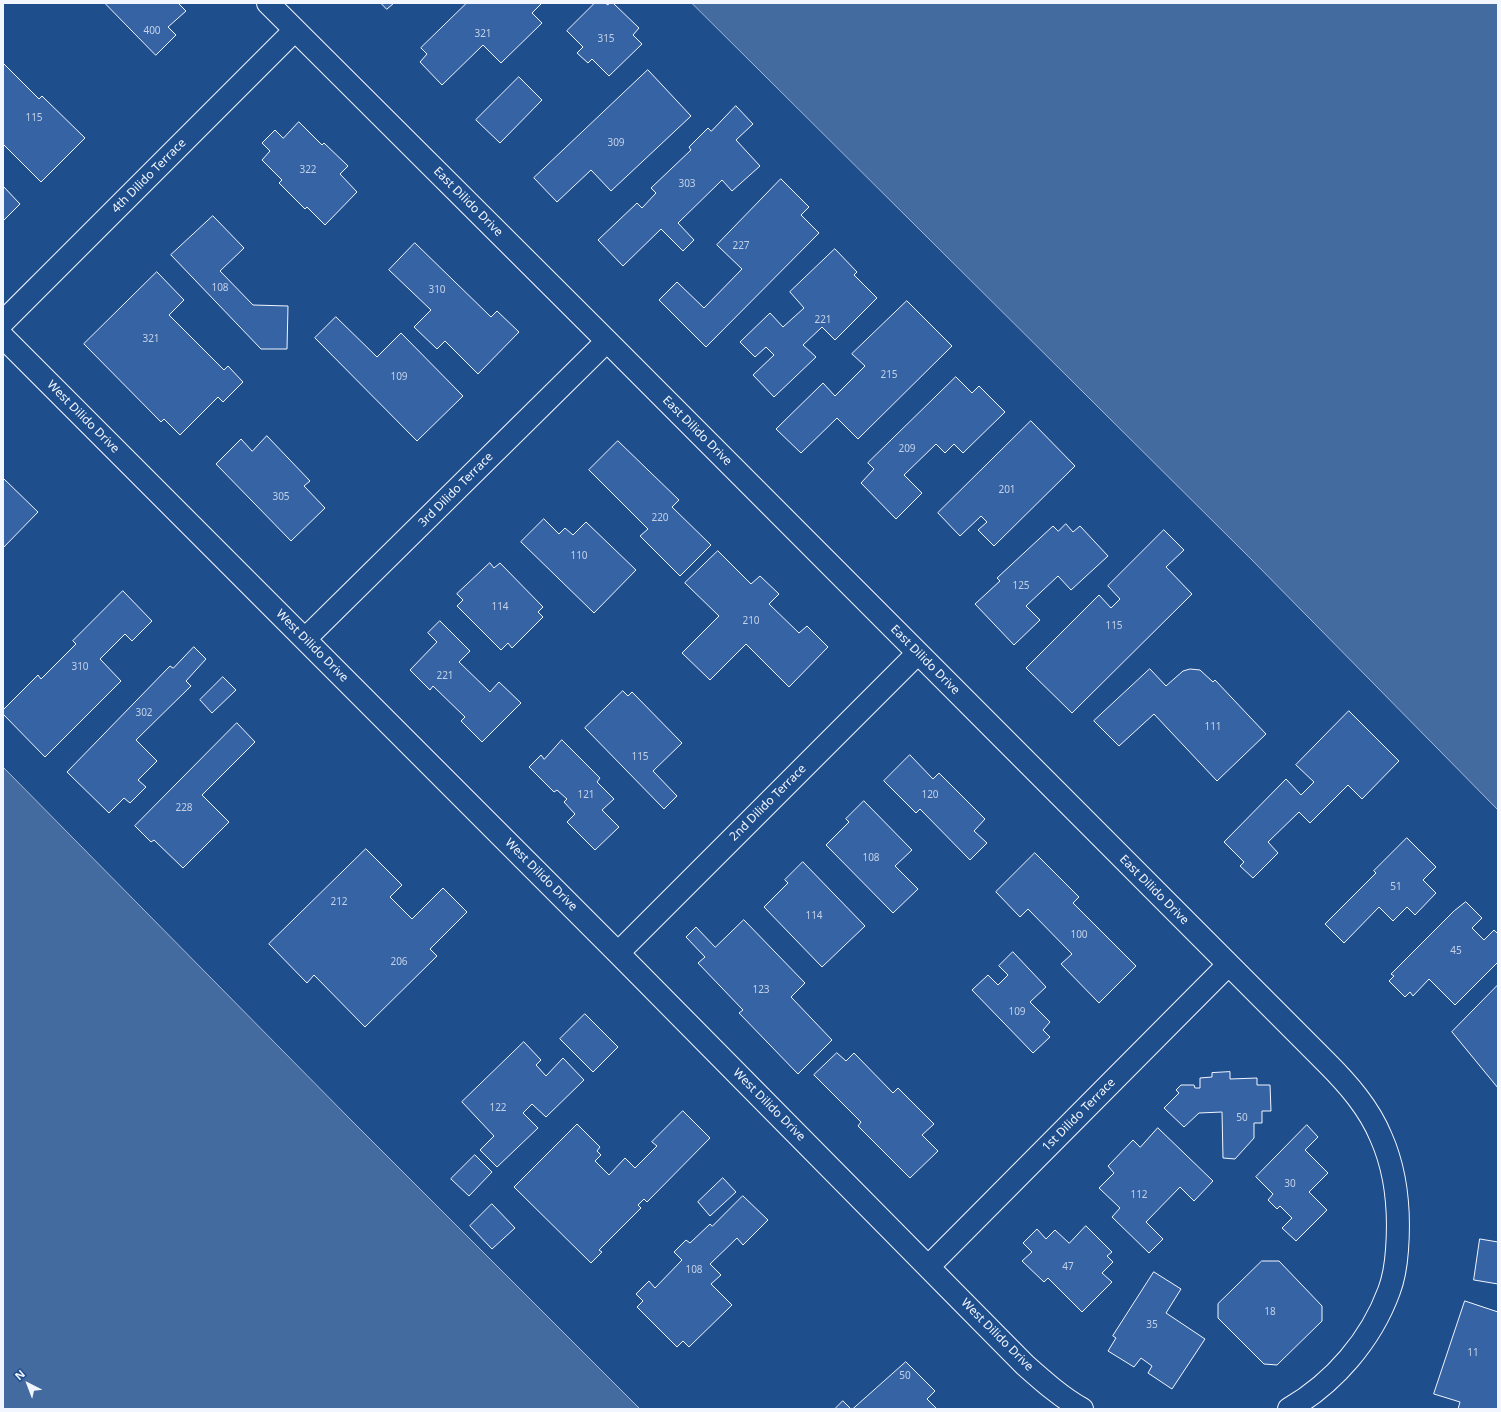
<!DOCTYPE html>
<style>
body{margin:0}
#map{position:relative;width:1501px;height:1412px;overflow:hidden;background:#1f4e8c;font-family:"Noto Sans",sans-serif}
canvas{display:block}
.frame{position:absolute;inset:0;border:4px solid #f2f6ff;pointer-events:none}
.north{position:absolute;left:8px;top:1364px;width:40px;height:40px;-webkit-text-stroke:3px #1f4e8c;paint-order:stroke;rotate:318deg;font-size:11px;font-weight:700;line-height:16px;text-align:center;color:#f2f6ff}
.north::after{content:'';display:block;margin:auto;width:14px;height:18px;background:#f2f6ff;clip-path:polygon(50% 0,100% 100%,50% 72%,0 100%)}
</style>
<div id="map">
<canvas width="1501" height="1412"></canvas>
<div class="frame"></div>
<div class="north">N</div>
</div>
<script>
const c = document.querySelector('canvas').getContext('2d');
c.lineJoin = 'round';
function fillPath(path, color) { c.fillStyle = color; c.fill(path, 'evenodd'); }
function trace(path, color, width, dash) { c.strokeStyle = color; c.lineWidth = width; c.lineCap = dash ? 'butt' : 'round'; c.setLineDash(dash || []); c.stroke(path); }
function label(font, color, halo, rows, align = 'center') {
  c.font = font + ' "Noto Sans",sans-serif'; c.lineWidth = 3; c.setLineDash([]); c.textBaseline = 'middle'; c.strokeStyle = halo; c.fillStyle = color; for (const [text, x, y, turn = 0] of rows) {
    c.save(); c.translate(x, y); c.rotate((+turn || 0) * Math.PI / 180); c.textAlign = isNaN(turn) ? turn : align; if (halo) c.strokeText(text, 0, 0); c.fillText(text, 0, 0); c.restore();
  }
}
const water = new Path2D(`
 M692,3H1498V810L1249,557Z
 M3,767L349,1118L640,1409H3Z`);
const building = new Path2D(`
 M105,3H178L186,11L168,27L176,35L156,55Z
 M381,3H394L387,9Z
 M467,3H542L532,13L542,23L501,63L483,45L442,85L420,62L427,54L421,48Z
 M595,3H605L608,5L609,3H613L639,28L633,35L642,44L609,76L592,59L588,63L577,53L583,47L567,31Z
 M3,63L39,99L42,96L85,138L41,182L3,144Z
 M648,70L691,116L611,191L591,170L557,202L534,178Z
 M519,77L542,100L500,143L476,120Z
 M736,106L753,124L736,140L760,166L732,191L722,180L678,223L694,240L683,251L661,229L623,266L598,240L637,203L642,208L656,193L651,188L691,150L689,147L708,128L711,131Z
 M299,122L322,145L324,143L348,166L340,174L357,192L325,225L307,207L305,209L279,183L282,180L262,160L270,151L262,143L275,130L283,138Z
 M781,179L809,207L801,215L819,233L706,347L659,300L677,282L704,308L742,269L717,245Z
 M3,186L20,204L3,221Z
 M213,216L244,248L220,271L253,305L288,306L287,349H261L171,255Z
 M415,243L491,317L497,311L519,332L478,374L445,341L437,349L414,327L431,310L389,270Z
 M835,249L857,272L854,275L877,298L835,340L822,327L803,345L816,357L774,397L753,375L774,355L766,347L755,357L740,342L770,313L783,327L804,308L790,292Z
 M157,272L184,300L169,315L224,370L228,366L243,382L223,402L218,397L180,435L164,419L161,422L84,344Z
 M907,301L952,346L858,439L837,418L801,453L776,429L823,383L835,396L865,366L852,354Z
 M336,317L377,357L401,333L463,396L417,441L315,338Z
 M956,377L972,393L979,386L1005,412L963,453L954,444L945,453L936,444L904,475L922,493L896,519L861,483L874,469L868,463Z
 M1031,421L1075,466L994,546L978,530L987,522L981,516L960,536L938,513Z
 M267,436L310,481L304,486L325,508L291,541L216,464L241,439L252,451Z
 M618,441L679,500L672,507L711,545L680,576L640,536L648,529L589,470Z
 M3,478L38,512L3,548Z
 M544,519L559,534L565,528L573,535L586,522L636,570L594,613L521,542Z
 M1066,524L1073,532L1080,526L1108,556L1071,590L1058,576L1026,606L1040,620L1014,645L975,604L1000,581L997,578L1053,526L1058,531Z
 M1164,530L1184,550L1166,567L1192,594L1072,713L1026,668L1099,595L1111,608L1120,599L1108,586Z
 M718,551L751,584L760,576L779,594L769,604L799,633L807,626L828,647L789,687L746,644L710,680L682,653L719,616L685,583Z
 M490,563L494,568L500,563L543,607L538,612L543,617L512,648L508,643L501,650L457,606L463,600L457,594Z
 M123,591L152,621L132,641L125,634L100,659L121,681L45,757L3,714V710L38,675L41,679L76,644L73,641Z
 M440,621L470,651L459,662L490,692L499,682L521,703L482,742L461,721L465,717L433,686L430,690L410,670L437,642L428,633Z
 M194,647L206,659L186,681L191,686L136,740L157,761L138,780L146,787L130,803L124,798L109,813L67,772L170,666L173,668Z
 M1150,669L1166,686L1183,671L1190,669L1200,670L1213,682L1215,680L1266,734L1217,781L1154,714L1119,746L1094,721Z
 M223,677L236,690L212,713L200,700Z
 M623,691L628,696L632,692L682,743L653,771L677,796L664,809L585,728Z
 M1349,711L1399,761L1362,799L1348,785L1310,823L1299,812L1268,842L1278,853L1253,878L1240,866L1244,862L1224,842L1286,779L1301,795L1314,782L1296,765Z
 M237,723L255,742L202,795L229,822L183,868L154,840L151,842L135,826Z
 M562,740L600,778L597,782L614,799L602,810L619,827L595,850L567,822L575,814L564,802L567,799L557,790L554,792L529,767L541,755L544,759Z
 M910,755L933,779L939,773L985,819L974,831L987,843L970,860L920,809L916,813L884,781Z
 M864,801L912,850L895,866L918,889L893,913L826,845L849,822L846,819Z
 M1407,838L1436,867L1423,880L1436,893L1415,915L1407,907L1393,921L1379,907L1344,943L1325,924L1376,873L1374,871Z
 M366,849L402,885L390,897L412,919L443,888L467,912L430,949L437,956L365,1027L314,975L307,983L269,944Z
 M1035,853L1079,897L1073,903L1136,966L1099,1003L1061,964L1072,954L1028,909L1020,917L996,892Z
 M803,862L865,926L822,967L764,907L788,883L785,880Z
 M1466,902L1482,918L1472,928L1484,940L1494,930L1498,934V962L1455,1005L1429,979L1413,996L1410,992L1405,997L1389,981L1394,976L1391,974L1454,911Z
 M744,920L805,983L791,997L832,1040L798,1074L739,1013L743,1010L698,963L705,957L686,937L696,927L715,947Z
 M1013,952L1046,987L1030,1002L1050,1022L1043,1030L1050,1037L1033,1053L972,990L988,975L998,985L1008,975L999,966Z
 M1498,985V1088L1452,1032Z
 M585,1014L618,1047L593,1072L560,1039Z
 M524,1042L541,1060L536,1065L546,1076L563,1058L584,1080L546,1117L532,1104L523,1113L538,1128L497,1167L480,1150L494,1136L462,1102Z
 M837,1053L846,1061L854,1053L893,1093L898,1088L934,1124L922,1135L938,1151L910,1178L858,1126L861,1122L814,1075Z
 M1230,1072V1079L1257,1078V1085H1270L1271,1111H1262V1123H1254V1138L1235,1159L1223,1158L1222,1112L1199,1113L1184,1127L1164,1108L1179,1093L1176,1090L1181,1085H1194L1195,1088H1200V1078L1212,1077V1073Z
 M683,1111L710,1138L647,1202L644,1199L638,1205L641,1208L599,1250L602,1252L591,1263L514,1187L577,1124L600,1147L597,1151L601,1155L595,1161L609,1175L625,1158L635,1168L657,1146L652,1142Z
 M1307,1125L1318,1137L1305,1150L1328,1173L1309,1192L1327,1210L1296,1241L1282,1228L1292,1218L1280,1206L1277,1209L1268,1200L1273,1194L1256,1177Z
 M1158,1128L1213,1181L1194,1201L1180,1187L1146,1222L1163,1239L1149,1253L1112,1217L1120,1208L1099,1188L1114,1173L1108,1166L1133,1140L1140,1147Z
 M475,1155L492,1172L469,1196L451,1179Z
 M723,1178L736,1192L710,1216L698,1202Z
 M743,1196L768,1220L743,1245L737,1238L710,1264L721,1275L711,1284L732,1305L689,1347L683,1341L677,1347L637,1307L643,1301L636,1294L649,1281L655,1288L682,1260L674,1252L686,1240L690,1243L710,1224L712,1226Z
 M492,1204L515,1228L492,1249L470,1226Z
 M1086,1226L1112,1252L1107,1256L1113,1262L1102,1273L1112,1282L1082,1312L1048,1278L1044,1282L1022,1261L1032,1252L1023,1243L1037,1229L1046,1239L1055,1230L1069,1243Z
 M1480,1239L1498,1242V1284L1474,1280Z
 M1262,1261H1279L1322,1306V1321L1277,1365L1264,1364L1218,1318V1304Z
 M1154,1272L1181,1289L1166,1313L1205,1339L1172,1389L1148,1373L1152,1366L1141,1358L1134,1367L1108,1351L1116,1338L1113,1336Z
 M1465,1301L1498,1312V1409H1458L1460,1402L1434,1394Z
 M906,1362L935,1391L927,1399L937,1409H853Z
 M843,1401L851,1409H835Z`);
const minor = new Path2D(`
 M268,3L607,341L1326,1062C1348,1084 1369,1108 1381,1137C1397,1173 1400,1210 1397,1250C1396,1264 1394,1278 1389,1291C1371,1340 1334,1383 1289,1409
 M3,322L295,30
 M3,337L618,953L1025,1365C1043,1381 1061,1397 1082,1409
 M305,639L607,341
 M618,953L918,653
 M929,1266L1228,965`);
const numberNames = [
 ["400",152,31],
 ["321",483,34],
 ["315",606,39],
 ["115",34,118],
 ["309",616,143],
 ["322",308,170],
 ["303",687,184],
 ["227",741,246],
 ["108",220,288],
 ["310",437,290],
 ["221",823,320],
 ["321",151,339],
 ["215",889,375],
 ["109",399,377],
 ["209",907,449],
 ["201",1007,490],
 ["305",281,497],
 ["220",660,518],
 ["110",579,556],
 ["125",1021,586],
 ["114",500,607],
 ["210",751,621],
 ["115",1114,626],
 ["310",80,667],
 ["221",445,676],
 ["302",144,713],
 ["111",1213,727],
 ["115",640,757],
 ["121",586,795],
 ["120",930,795],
 ["228",184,808],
 ["108",871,858],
 ["51",1396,887],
 ["212",339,902],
 ["114",814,916],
 ["100",1079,935],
 ["45",1456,951],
 ["206",399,962],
 ["123",761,990],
 ["109",1017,1012],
 ["122",498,1108],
 ["50",1242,1118],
 ["30",1290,1184],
 ["112",1139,1195],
 ["47",1068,1267],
 ["108",694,1270],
 ["18",1270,1312],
 ["35",1152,1325],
 ["11",1473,1353],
 ["50",905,1376]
];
const streetNames = [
 ["4th Dilido Terrace",149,176,-45],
 ["East Dilido Drive",468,202,45],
 ["West Dilido Drive",83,417,45],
 ["East Dilido Drive",697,431,45],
 ["3rd Dilido Terrace",456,490,-45],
 ["West Dilido Drive",312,646,45],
 ["East Dilido Drive",925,660,45],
 ["2nd Dilido Terrace",768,803,-45],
 ["West Dilido Drive",541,875,45],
 ["East Dilido Drive",1154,890,45],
 ["West Dilido Drive",769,1105,45],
 ["1st Dilido Terrace",1079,1115,-45],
 ["West Dilido Drive",997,1335,45]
];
fillPath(water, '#446ba0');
trace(water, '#a8bbd7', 1);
fillPath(building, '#3563a3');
trace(building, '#f2f6ff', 1);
trace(minor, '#f2f6ff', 24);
trace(minor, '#1f4e8c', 22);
label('10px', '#c3d1e8', null, numberNames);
label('12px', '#f2f6ff', '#1f4e8c', streetNames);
</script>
